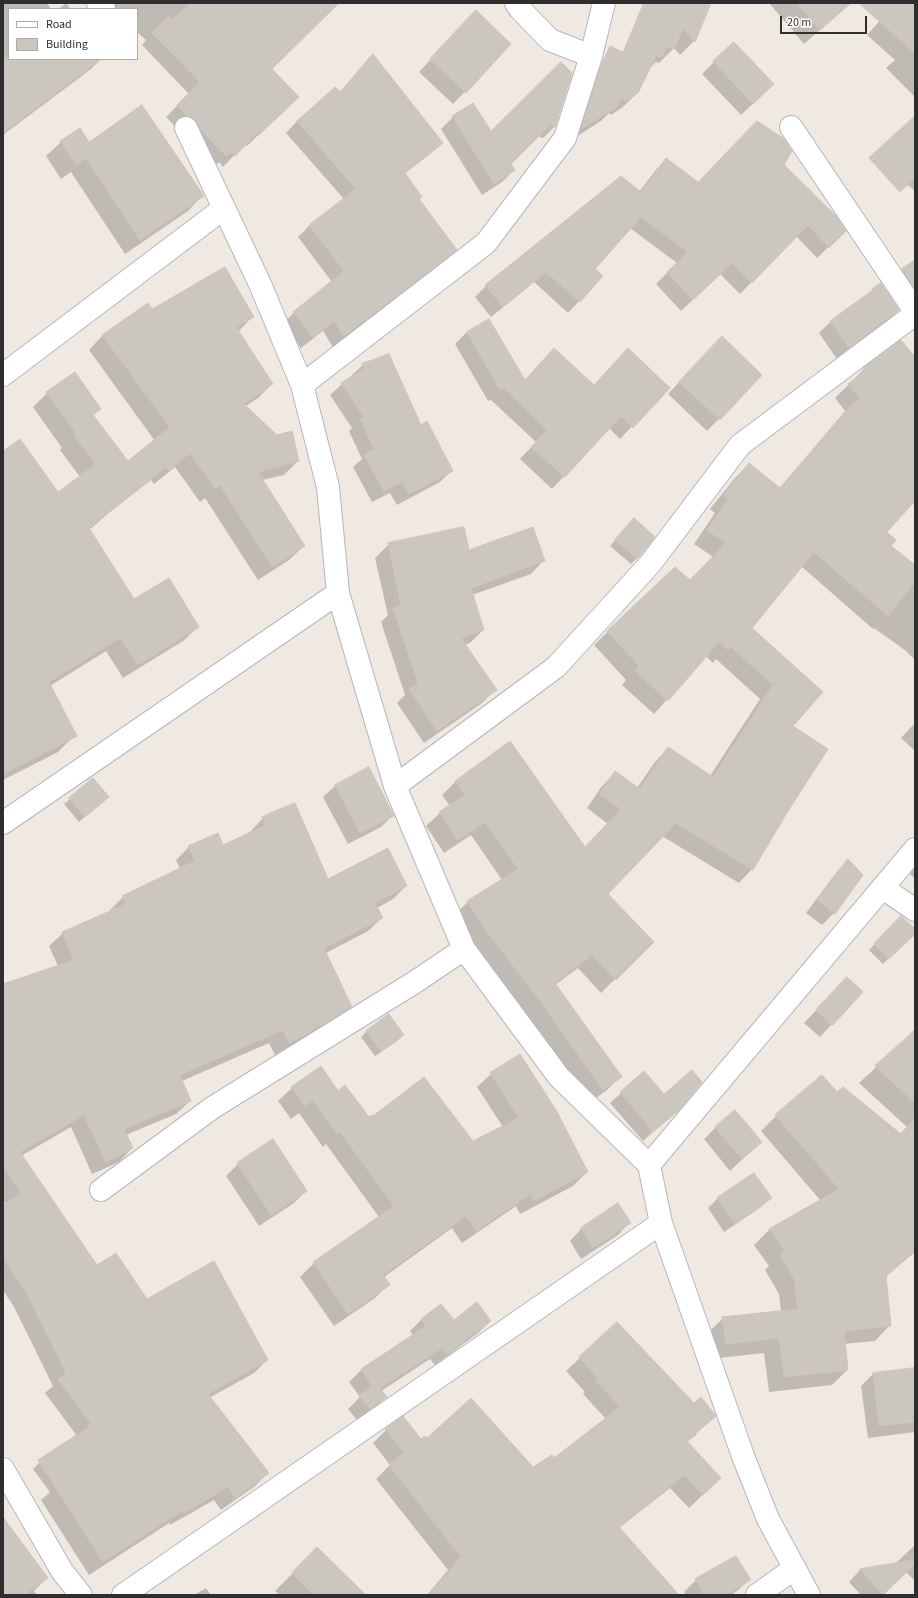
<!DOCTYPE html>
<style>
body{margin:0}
#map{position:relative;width:918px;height:1598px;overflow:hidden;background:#efe9e1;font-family:"Source Sans 3",sans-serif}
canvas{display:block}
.frame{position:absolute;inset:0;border:4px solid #2e2e2e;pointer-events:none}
.legend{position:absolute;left:8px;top:8px;width:130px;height:52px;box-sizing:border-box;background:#fff;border:1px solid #ababab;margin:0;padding:5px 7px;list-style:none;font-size:12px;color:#2e2e2e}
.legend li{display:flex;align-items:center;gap:8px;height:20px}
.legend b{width:20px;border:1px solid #ababab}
.scale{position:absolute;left:780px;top:16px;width:87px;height:18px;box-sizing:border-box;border:2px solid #2e2e2e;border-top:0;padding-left:5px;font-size:12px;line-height:14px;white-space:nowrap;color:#2e2e2e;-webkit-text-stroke:3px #fff;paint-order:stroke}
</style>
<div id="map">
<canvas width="918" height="1598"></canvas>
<div class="frame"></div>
<ul class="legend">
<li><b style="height:5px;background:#fff"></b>Road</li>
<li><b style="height:11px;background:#cbc7bf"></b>Building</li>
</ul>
<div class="scale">20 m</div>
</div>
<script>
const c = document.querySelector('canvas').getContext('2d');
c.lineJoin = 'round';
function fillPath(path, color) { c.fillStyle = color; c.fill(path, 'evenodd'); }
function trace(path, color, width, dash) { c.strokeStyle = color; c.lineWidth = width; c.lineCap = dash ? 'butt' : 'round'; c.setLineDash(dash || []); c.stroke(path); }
const shadow = new Path2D(`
 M3,3H47L51,9H9V59H101L91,69L3,135Z
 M66,3L71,9H59Z
 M106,3H331L270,69L297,97L247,146L245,144L223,167L219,162L214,167L166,117L189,94L142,45L146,40L137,32V9H113Z
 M682,3H710L694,41L680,55L674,48L659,63L656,62L648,70L638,92L623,107L611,115L609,113L601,121L568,142L590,75L604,61L613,67Z
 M769,3H850L804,44Z
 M896,3H915L914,96L886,68L895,60L867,35Z
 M464,23L510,44L453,104L419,72Z
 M373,56L441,143L430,154L404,174L418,200L455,250L444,261L333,347L323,331L301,348L282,324L294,313L332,282L298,237L309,226L344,199L286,133L297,121L339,93Z
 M714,62L761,96L741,115L702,74Z
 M561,63L555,126L543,138L538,136L510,164L514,170L502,182L482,195L441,129L453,117L490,132Z
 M915,129V191L874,156Z
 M61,142L88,143L202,196L188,211L125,254L71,172L61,179L46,156Z
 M666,159L698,183L783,165L845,231L817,258L796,236L740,294L720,274L681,311L656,284L677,263L630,228L593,269L602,276L568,313L534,282L491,317L475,297L486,286L639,192L655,171Z
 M915,261V304L889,284L902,270Z
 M873,290L898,310L886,322L837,359L819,333L831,321L867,296Z
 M152,310L252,317L238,332L272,384L258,398L246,406L298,461L284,475L262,480L304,546L289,560L258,580L205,498L200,502L175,467L154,484L151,480L110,512L89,530L134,601L198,627L183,641L123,678L106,651L50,686L72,738L58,752L3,780V453L58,493L80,477L60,450L62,448L33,407L47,393L99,409L92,416L128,463L155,441L89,350L103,335Z
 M467,332L524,381L593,386L668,388L620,439L609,428L552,489L520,459L536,442L491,400L488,401L455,344Z
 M710,350L761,375L707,431L668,394Z
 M915,359V499L885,532L889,546L915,567V660L906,651L874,628L873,629L801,566L750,628L791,726L788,810L752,869L739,883L662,836L606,894L652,942L601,993L578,968L555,985L620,1077L607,1090L589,1103L538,1032L539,1031L471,943L454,915L468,902L502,880L471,835L444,853L426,826L440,813L450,806L442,795L456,781L585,848L608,824L587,808L602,786L615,773L637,788L655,762L668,748L710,776L760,699L716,659L713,663L706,656L654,714L622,685L626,680L594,645L675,568L690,581L713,557L694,544L715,513L710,509L735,478L749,464L779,489L846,412L835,398L864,369Z
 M363,365L420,426L452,470L440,482L397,505L390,493L372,502L353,467L362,459L349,431L352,428L330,395Z
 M628,525L637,558L631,564L610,546Z
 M389,544L469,551L544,560L531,574L472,595L483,630L470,643L465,645L495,690L482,703L424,743L397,703L405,695L381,622L388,615L375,558Z
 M913,725L915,726V751L901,738Z
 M335,786L393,815L381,827L348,844L323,797Z
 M108,797L79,822L64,804L70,799Z
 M263,818L327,880L406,886L393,899L377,908L382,918L368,931L326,953L350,1006L337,1020L295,1046L275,1055L269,1043L182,1081L190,1101L176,1114L126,1135L132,1148L119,1162L92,1174L71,1127L21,1156L96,1267L146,1301L267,1360L254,1373L209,1398L268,1473L255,1486L221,1510L214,1500L170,1525L169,1523L89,1575L41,1500L50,1492L33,1469L46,1456L77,1436L45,1393L53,1386L14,1307L3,1290V1206L6,1204L3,1200V985L58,966L49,946L63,933L111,912L110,910L123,897L180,869L176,860L189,847L222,846L250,833V832Z
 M848,861L834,913L822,925L806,913L836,873Z
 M915,866V879L910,874Z
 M901,917L915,930V932L883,964L869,950Z
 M847,978L831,1025L820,1037L804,1023Z
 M367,1031L403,1035L397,1041L375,1056L361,1037Z
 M915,1032V1252L885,1277L890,1325L875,1341L844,1344L847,1370L832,1385L769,1392L764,1353L710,1359L707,1334L723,1318L781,1312L779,1294L765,1270L769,1266L754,1245L769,1230L821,1201L761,1131L776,1116L837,1093L900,1134L907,1127L859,1083Z
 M644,1073L664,1096L678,1109L643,1141L610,1103Z
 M491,1074L587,1172L573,1186L520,1214L516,1206L462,1243L452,1228L384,1277L389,1284L375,1298L334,1326L300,1277L314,1263L379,1217L326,1144L323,1147L299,1113L291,1119L278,1101L292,1088L338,1092L369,1119L473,1143L503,1127L477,1087Z
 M716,1127L761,1142L730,1171L704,1139Z
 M238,1164L306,1191L294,1203L259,1226L226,1176Z
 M718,1198H771L761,1207L724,1232L708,1208Z
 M618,1204L629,1223L618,1235L581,1259L570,1241L581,1229Z
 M422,1319L453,1321H490L478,1333L435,1365L430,1359L381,1391L386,1397L374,1409L357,1420L348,1409L360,1397L349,1382L361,1370L413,1336L410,1331Z
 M580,1358L694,1404L714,1416L687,1442L720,1478L689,1508L670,1488L619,1528L662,1595H427L448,1570L376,1479L390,1465L373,1443L386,1430L421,1440L427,1439L532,1468L554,1459L606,1419L583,1394L585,1392L566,1371Z
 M915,1369V1432L868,1438L861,1386L873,1374Z
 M3,1526L47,1578L34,1591L37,1595H3Z
 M915,1545V1581L906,1572L882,1595H861L849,1582L860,1570L899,1564L897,1562Z
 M304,1562L365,1595H280L275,1591Z
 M696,1580H749L737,1591L731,1595H686L684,1592Z
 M206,1588L211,1595H194Z`);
const building = new Path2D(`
 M192,3H339L272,69L299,97L259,135L257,133L235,156L231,152L226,156L201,130L193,118L187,116L177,105L200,82L152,33L169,16L172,19Z
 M644,3H711L695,42L683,28L674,49L667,46L661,58L656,56L638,93L626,101L621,98L617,107L581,129L600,67L610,46L623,52Z
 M797,3H851L820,30Z
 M859,3H915V53Z
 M476,10L511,44L466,93L430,59Z
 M734,42L774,84L753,104L713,61Z
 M373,54L443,143L405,173L422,197L419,199L457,250L344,336L334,321L313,338L293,312L344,271L309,225L356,189L297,121L335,87L340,92Z
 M3,59H101L3,133Z
 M561,62L572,73L555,127L551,124L511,164L515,170L494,184L452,116L473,103L491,131Z
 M142,105L204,196L140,240L86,158L76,165L60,141L80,128L89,142Z
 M915,116V178L900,192L869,158Z
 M757,121L783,138L792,151L784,165L836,216L846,231L829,248L808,225L752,283L732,263L693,300L667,272L688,252L641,217L595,269L603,276L580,302L546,272L503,307L485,285L621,176L641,192L666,158L698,182Z
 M915,260V289L902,269Z
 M225,267L254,317L236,327L273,384L244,404L277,435L292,431L299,461L258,472L305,546L272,567L220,485L215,488L190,453L169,470L166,467L89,528L134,599L169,578L199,627L138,665L120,638L49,682L77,736L3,774V451L20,439L58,492L96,464L74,435L76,433L46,392L75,372L101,409L93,415L128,461L170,427L102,335L148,303L152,309Z
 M881,283L899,310L849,348L830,321L873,290L872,289Z
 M489,319L525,380L554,348L594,385L628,348L670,388L633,428L621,416L565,477L531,447L547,430L504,388L500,390L467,332Z
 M722,336L762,375L720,420L679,382Z
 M901,340L915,357V501L887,532L896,540L891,546L915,565V582L888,616L814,552L752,628L823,692L793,726L828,749L788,811L753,870L676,823L608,894L654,942L616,980L592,955L555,983L622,1077L603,1090L551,1017H552L485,929L467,901L518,869L485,822L458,840L439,812L465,795L455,781L510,741L585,847L621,809L599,794L615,771L640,789L668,747L713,777L773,685L730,646L728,650L719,642L668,701L635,671L639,666L607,631L675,567L690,580L726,543L707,530L728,499L723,495L749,463L780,488L848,408L860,399L848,384L865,371L863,368Z
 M389,354L421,425L427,421L453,471L409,494L402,482L384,491L364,455L374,449L360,418L364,417L341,383L365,368L362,364Z
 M634,518L655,537L637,559L615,540Z
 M464,527L469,550L533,527L545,561L471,588L484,630L461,638L497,690L437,731L409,689L418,683L393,608L401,605L388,543Z
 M369,767L394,816L360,833L335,785Z
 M93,778L109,797L85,817L69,798Z
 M295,803L328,879L388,848L407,886L375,903L383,918L324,948L352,1007L325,1023L311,1030L312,1031L310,1033L289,1043L283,1030L180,1075L191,1101L124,1129L133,1148L106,1162L84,1115L20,1152L97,1265L116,1253L147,1299L214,1261L268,1360L208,1394L269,1473L235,1498L228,1487L184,1513L182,1511L103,1562L38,1460L89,1427L88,1425L91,1424L58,1379L66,1373L27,1294L3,1258V1205L21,1193L3,1167V984L74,960L62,932L126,904L122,896L195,861L188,846L218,833L223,845L266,825L262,817Z
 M848,859L863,875L835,914L817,900Z
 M901,916L915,929V934L889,959L874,944Z
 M847,977L863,992L832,1026L816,1010Z
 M389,1014L404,1035L381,1051L366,1031Z
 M915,1030V1103L875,1066Z
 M520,1054L556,1110L588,1172L534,1201L530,1194L476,1231L466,1216L383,1275L390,1285L348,1314L313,1262L394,1206L340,1132L337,1134L313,1100L305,1106L291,1087L321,1066L338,1091L345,1085L369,1117L372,1115L373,1116L424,1077L473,1141L519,1118L490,1073Z
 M692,1070L702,1082L679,1110L653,1132L620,1092L644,1071L664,1094Z
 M822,1075L837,1092L843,1087L901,1134L915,1118V1251L886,1276L891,1326L844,1331L848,1370L784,1377L779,1338L726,1344L722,1317L798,1309L794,1279L780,1254L785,1251L769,1229L839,1189L775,1115Z
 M735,1110L762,1142L742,1159L715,1127Z
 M273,1139L307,1191L271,1215L237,1163Z
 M754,1173L772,1198L735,1223L717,1198Z
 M618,1203L631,1223L593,1248L581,1228Z
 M477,1302L491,1321L447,1354L442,1348L380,1388L387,1397L370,1409L359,1396L372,1386L361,1369L426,1326L421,1319L441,1304L454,1320Z
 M617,1322L694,1403L701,1397L716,1416L695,1434L696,1435L687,1441L721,1478L703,1495L684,1475L619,1527L679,1595H428L461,1557L389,1465L404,1452L385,1429L403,1416L421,1439L425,1436L427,1438L471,1398L533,1467L552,1455L554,1458L620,1407L595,1380L598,1378L579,1357Z
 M915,1368V1422L879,1426L873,1373Z
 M3,1517L48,1578L23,1595H3Z
 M317,1547L366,1595H314L292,1573Z
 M736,1556L751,1580L725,1595H705L695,1579Z
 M915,1560V1564L883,1595L860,1569Z`);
const minor = new Path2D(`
 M98,3L104,9
 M516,3L520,9L550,40L591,56
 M791,127L915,311
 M186,128L260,284L302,385L328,487L338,593L395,786L464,949L559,1077L649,1165L661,1223L743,1456L768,1519L809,1595
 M3,375L224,208
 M302,385L486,243L565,138L591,56L604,3
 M395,786L556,667L650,564L740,445L915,314
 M3,823L338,593
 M883,888L915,910
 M649,1165L915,849
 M101,1190L212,1108L415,982L464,949
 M3,1469L62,1571L81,1595
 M123,1595L661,1223
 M757,1595L795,1568`);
fillPath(shadow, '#0003');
fillPath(building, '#cbc7bf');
trace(building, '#cbc5ba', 1);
trace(minor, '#b4b7c1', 24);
trace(minor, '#fff', 22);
</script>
